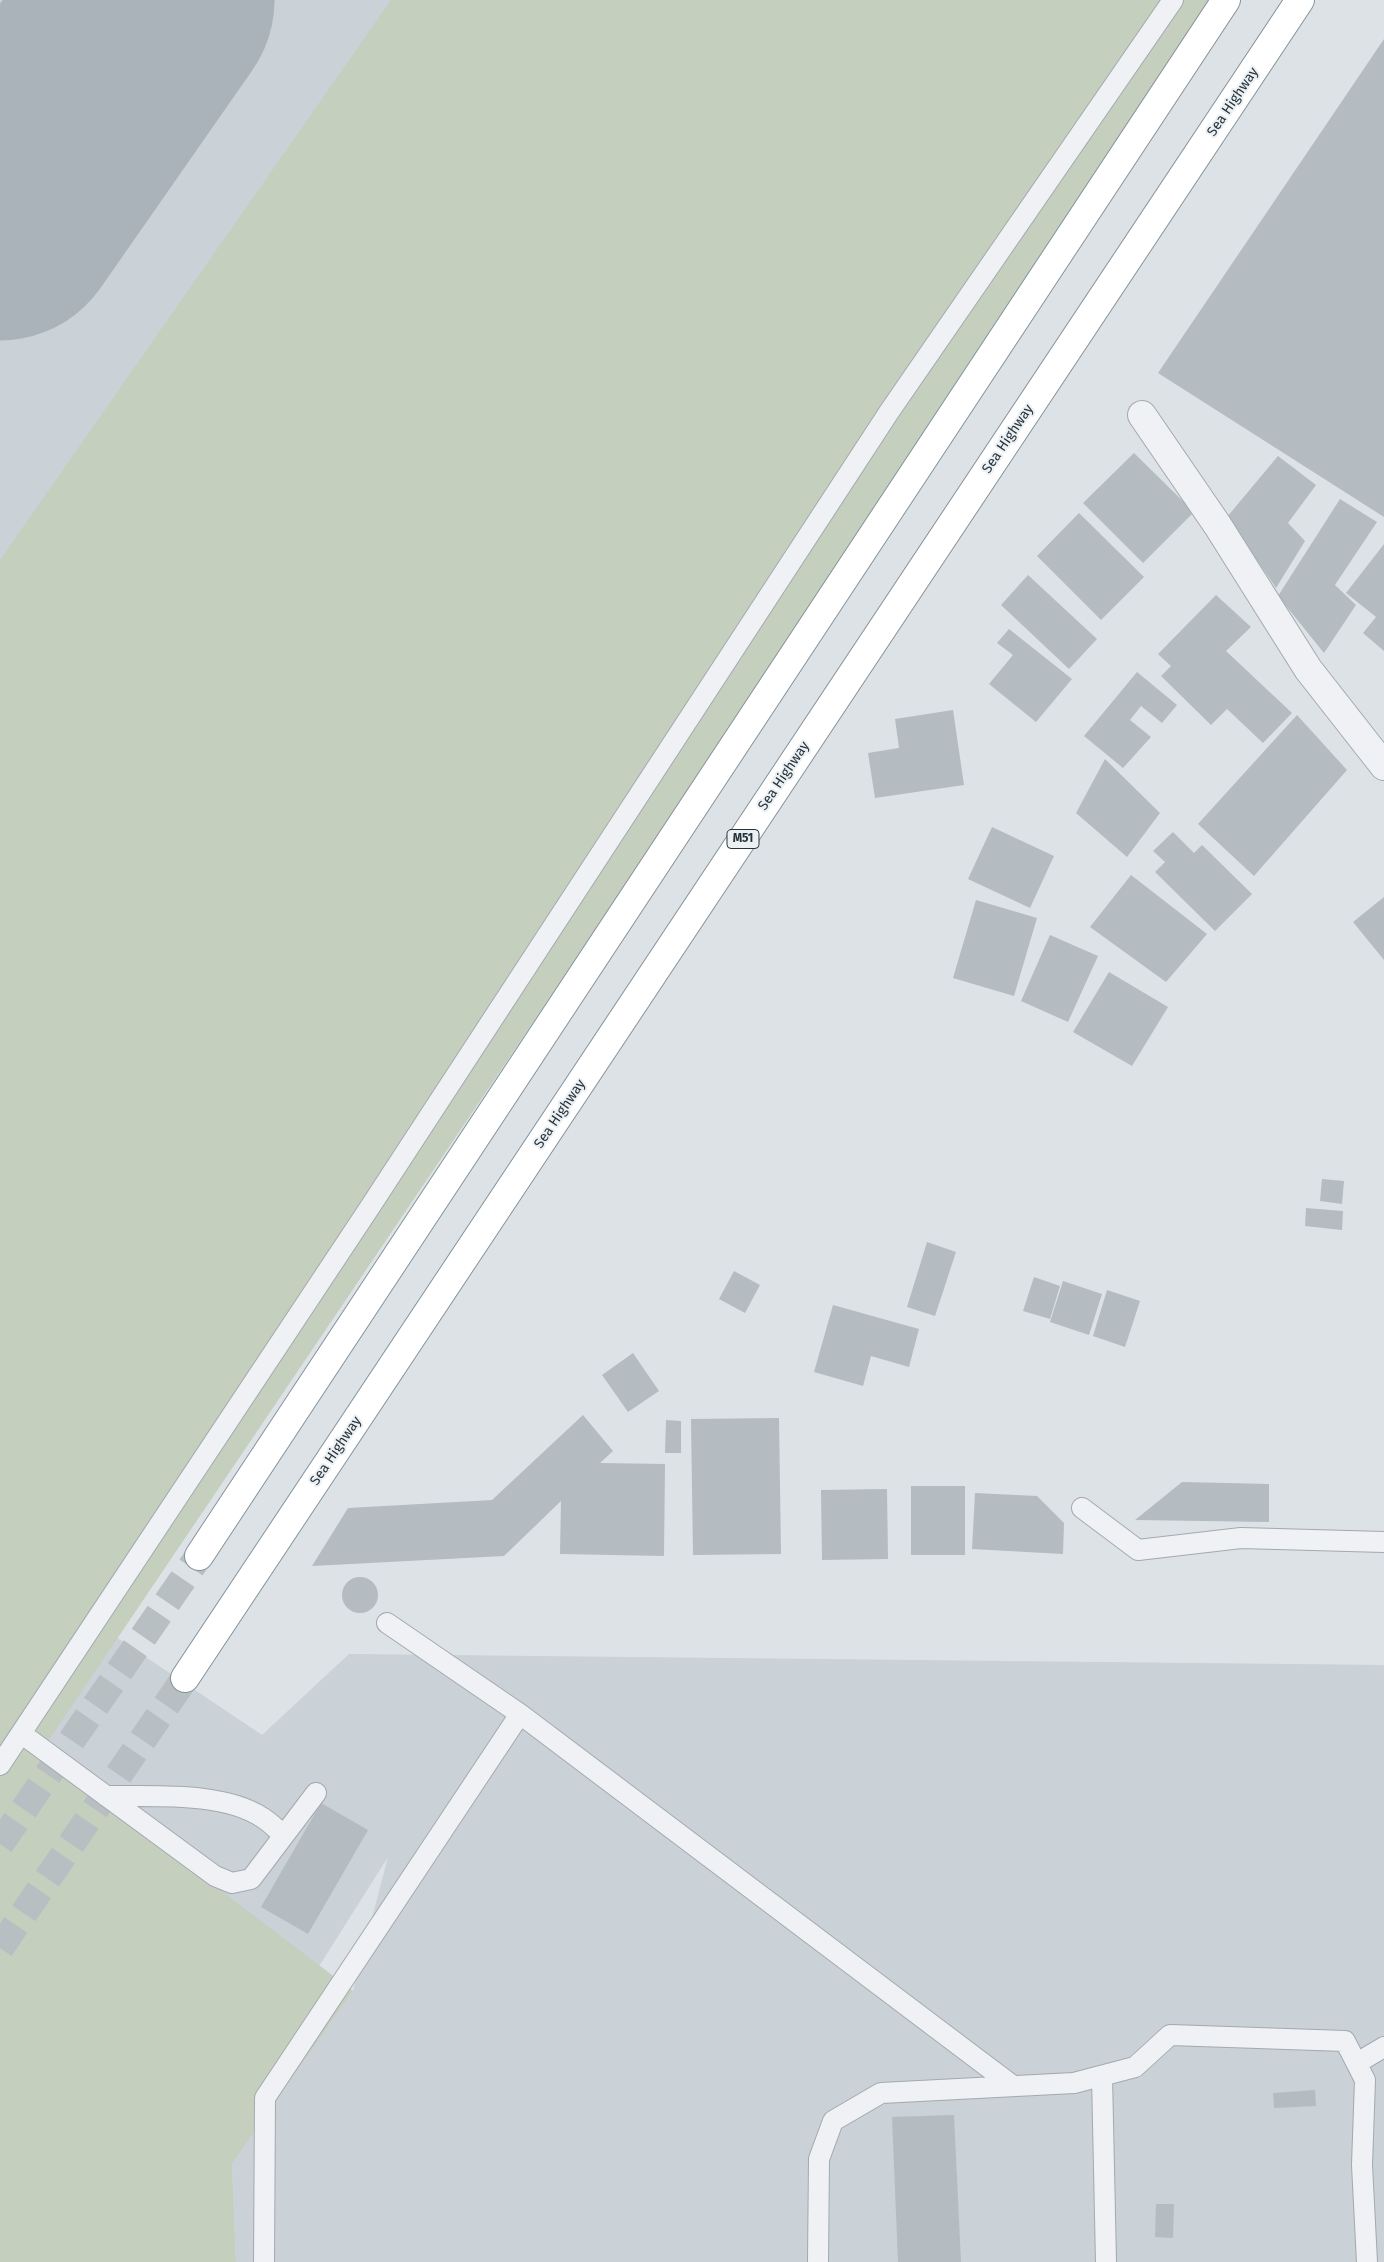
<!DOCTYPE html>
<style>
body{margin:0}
canvas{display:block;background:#dce2e5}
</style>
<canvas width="1384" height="2262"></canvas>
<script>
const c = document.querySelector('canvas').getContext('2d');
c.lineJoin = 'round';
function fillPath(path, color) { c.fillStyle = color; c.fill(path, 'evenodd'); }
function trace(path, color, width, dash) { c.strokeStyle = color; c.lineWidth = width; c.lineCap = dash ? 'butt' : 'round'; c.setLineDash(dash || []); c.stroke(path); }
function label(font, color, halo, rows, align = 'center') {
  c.font = font + ' "Fira Sans",sans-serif'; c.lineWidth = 4; c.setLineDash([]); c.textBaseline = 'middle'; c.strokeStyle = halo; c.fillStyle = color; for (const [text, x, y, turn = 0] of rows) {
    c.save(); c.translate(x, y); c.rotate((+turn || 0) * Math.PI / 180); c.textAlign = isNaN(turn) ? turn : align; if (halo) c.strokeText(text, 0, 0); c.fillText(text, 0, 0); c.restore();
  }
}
const built = new Path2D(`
 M0,0H1197L110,1633L262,1735L349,1654L1384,1665V2262H236L232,2164L353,1991L388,1857L316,1971L0,1789Z`);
const green = new Path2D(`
 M391,0H1223L40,1753L353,1991L232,2164L236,2262H0V560Z`);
const taxiway = new Path2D(`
 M0,210L34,169`);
const runway = new Path2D(`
 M0,218L152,0`);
const building = new Path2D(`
 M1384,39V517L1158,373Z
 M1134,453L1194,512L1143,563L1083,503Z
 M1278,456L1316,485L1288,523L1305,541L1276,588L1227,517Z
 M1340,499L1377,522L1335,585L1356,605L1324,653L1278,596Z
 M1079,513L1144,577L1101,620L1037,556Z
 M1384,544V651L1363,633L1376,617L1346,593Z
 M1028,575L1097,639L1069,669L1001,605Z
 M1216,595L1251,627L1226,651L1292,713L1263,743L1227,709L1211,725L1161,676L1171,666L1158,654Z
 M1009,629L1072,679L1036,722L989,684L1013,655L997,643Z
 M1137,672L1177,705L1162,723L1141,706L1130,720L1151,737L1123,768L1084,736Z
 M953,710L964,785L875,798L868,753L899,748L895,719Z
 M1297,715L1347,770L1254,876L1198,824Z
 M1105,759L1160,813L1127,857L1076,813Z
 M992,827L1054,856L1030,908L968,879Z
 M1173,832L1194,853L1202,845L1252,894L1215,931L1155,872L1165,862L1153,851Z
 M1131,875L1207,934L1166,982L1090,927Z
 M1384,897V960L1353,922Z
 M976,900L1037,918L1014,996L953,978Z
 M1050,935L1098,956L1068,1022L1021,1001Z
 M1109,972L1168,1007L1132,1066L1073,1032Z
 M1322,1179L1344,1181L1342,1204L1320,1201Z
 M1306,1208L1343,1211L1342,1230L1305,1226Z
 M927,1242L956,1252L935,1316L907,1307Z
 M734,1271L760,1285L745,1313L719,1299Z
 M1034,1277L1060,1286L1050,1319L1023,1311Z
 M1063,1281L1102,1294L1089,1335L1050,1322Z
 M1107,1290L1140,1301L1125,1347L1093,1336Z
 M833,1305L919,1329L909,1367L871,1356L863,1386L814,1372Z
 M633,1353L659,1391L628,1412L602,1375Z
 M583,1415L613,1451L600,1463L665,1464L664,1556L560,1554L561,1501L504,1556L312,1566L348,1508L492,1500Z
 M779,1418L781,1554L693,1555L691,1419Z
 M666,1420L681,1421V1453H665Z
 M1182,1482L1269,1484V1522L1135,1520Z
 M911,1486H965V1555H911Z
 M887,1489L888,1559L822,1560L821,1490Z
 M975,1493L1037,1496L1064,1523L1063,1554L972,1549Z
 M342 1595a18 18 0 1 1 36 0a18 18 0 1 1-36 0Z
 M321,1803L368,1830L308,1934L261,1907Z
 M1315,2090L1316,2106L1274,2108L1273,2093Z
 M954,2115L961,2262H898L892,2117Z
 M1156,2204H1174L1173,2238L1155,2237Z`);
const motorwayTunnel = new Path2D(`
 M0,1844L199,1556
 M0,1948L185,1678`);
const service = new Path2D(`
 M1082,1508L1138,1550L1241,1538L1384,1542
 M387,1623L520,1714L1013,2086
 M22,1734L215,1876L232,1883L251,1879L316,1793
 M0,1765L370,1207L889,412L1173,0
 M106,1796C153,1797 223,1791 263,1818C271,1823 277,1830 284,1835
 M1357,2063L1384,2047
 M1102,2076L1106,2262
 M264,2262L265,2098L520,1714
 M818,2262L819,2159L833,2121L881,2093L1074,2083L1135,2067L1170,2035L1345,2041L1365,2080L1362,2165L1367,2262`);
const minor = new Path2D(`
 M1142,415L1218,526L1308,669L1384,766`);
const motorway = new Path2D(`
 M199,1556L1226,0
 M185,1678L1300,0`);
const shields = [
 [743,839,32]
];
const shieldNames = [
 ["M51",743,839]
];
const streetNames = [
 ["Sea Highway",1233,102,-56],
 ["Sea Highway",1008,439,-56],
 ["Sea Highway",784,776,-56],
 ["Sea Highway",560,1114,-56],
 ["Sea Highway",336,1451,-56]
];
fillPath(built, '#cad1d7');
fillPath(green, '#c5cfbe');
trace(taxiway, '#aab3ba', 98);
trace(runway, '#aab3ba', 245);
fillPath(building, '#b4bcc2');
trace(motorwayTunnel, '#b8bfc3', 28, [28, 14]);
trace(service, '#a2aaaf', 22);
trace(minor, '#a2aaaf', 30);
trace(motorway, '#85929b', 30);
trace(service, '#eff1f4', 20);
trace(minor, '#eff1f4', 28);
trace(motorway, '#fff', 28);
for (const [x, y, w] of shields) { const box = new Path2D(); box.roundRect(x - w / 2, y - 9.5, w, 19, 4); c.fillStyle = '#ebf0f3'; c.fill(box); trace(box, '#27323b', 1); }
label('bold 12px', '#27323b', null, shieldNames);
label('14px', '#27323b', '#ebf0f3', streetNames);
</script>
